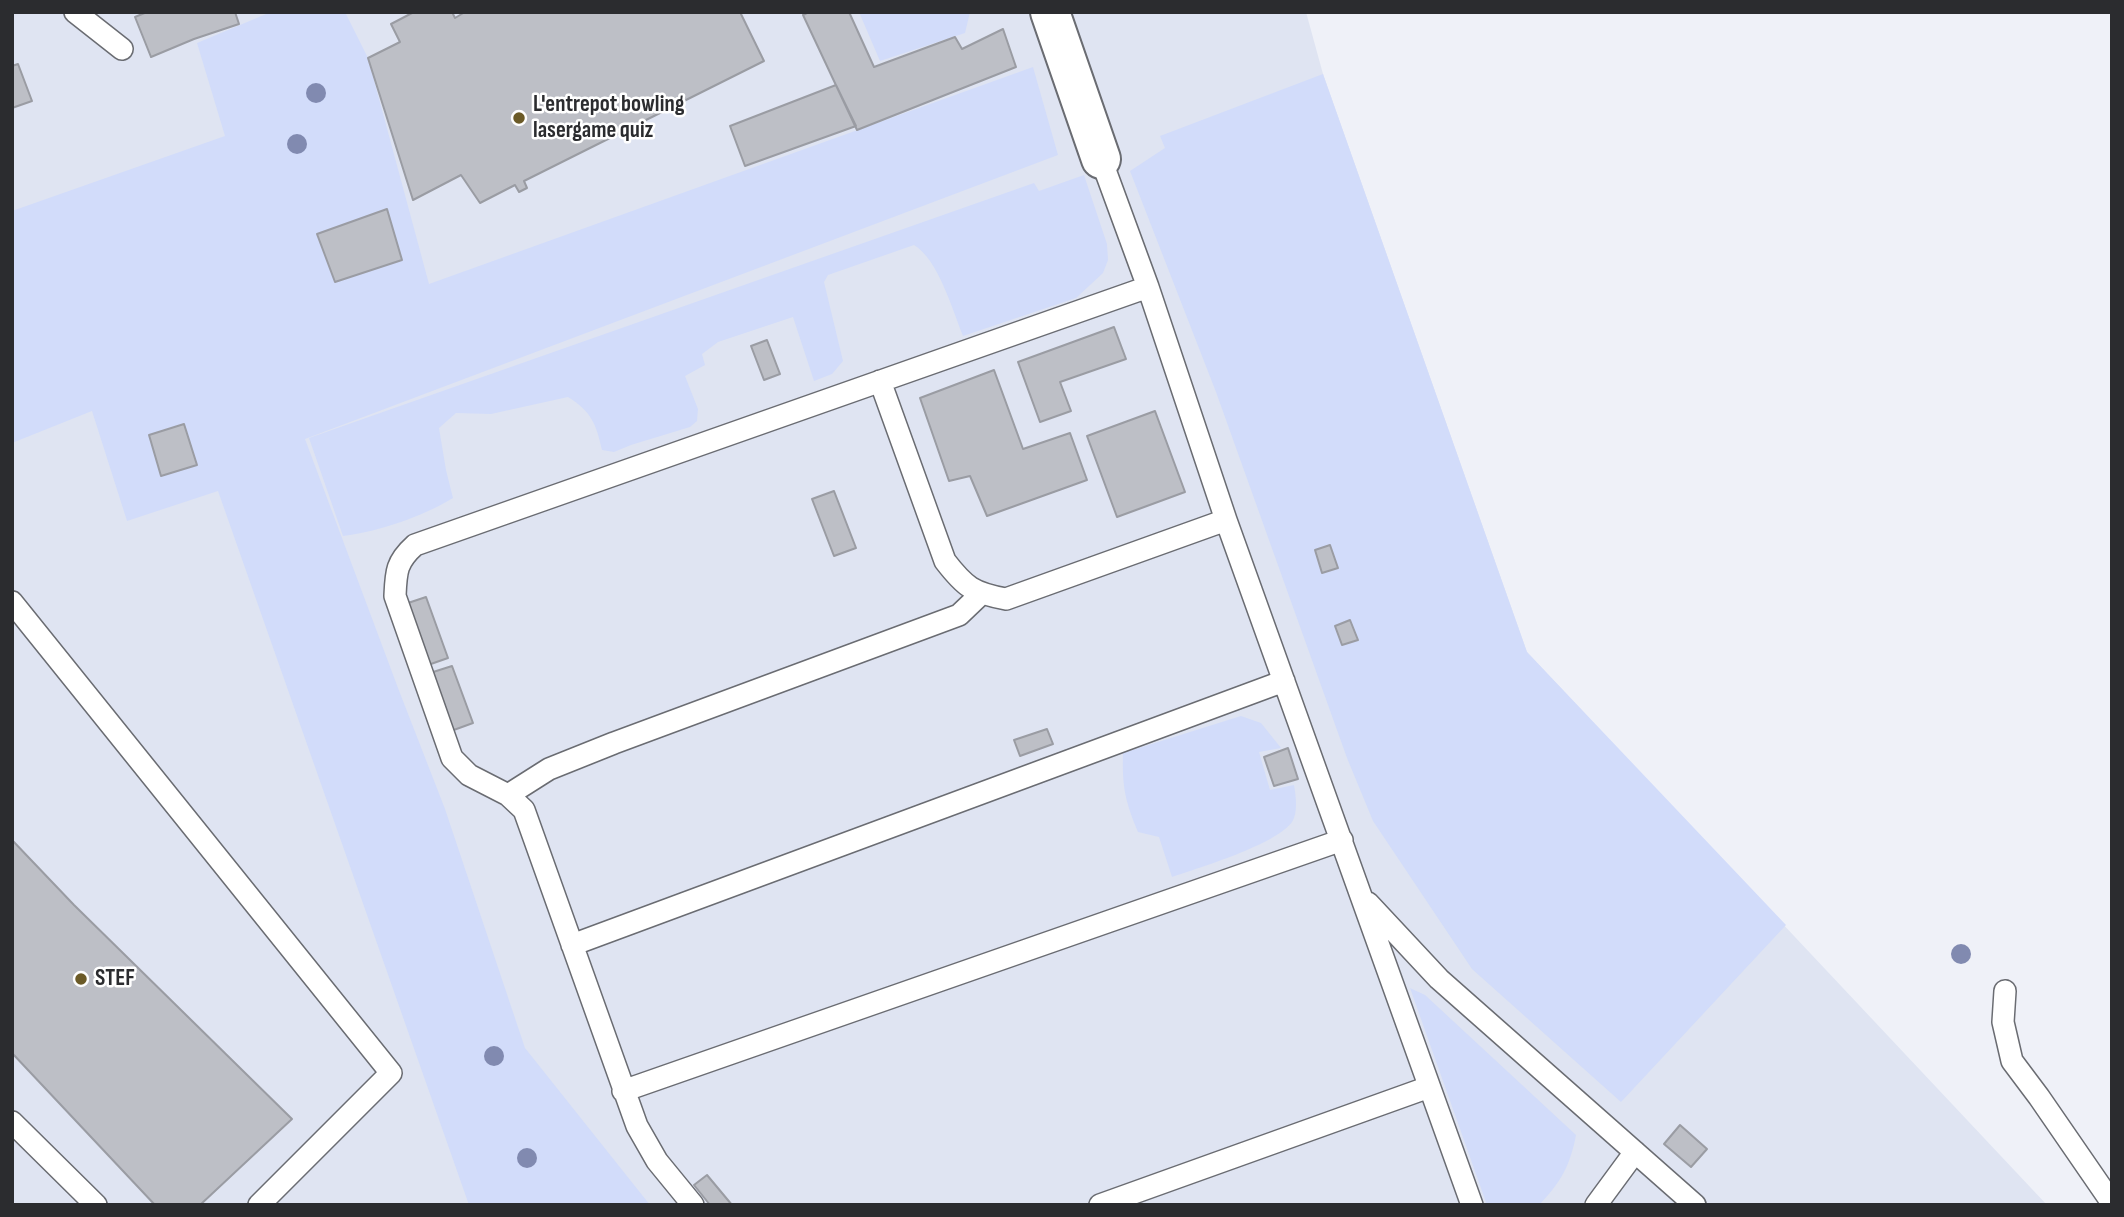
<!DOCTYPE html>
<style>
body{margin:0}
#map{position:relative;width:2124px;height:1217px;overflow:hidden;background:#eff1f8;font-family:"Sofia Sans Condensed",sans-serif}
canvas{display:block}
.frame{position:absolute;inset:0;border:14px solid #2b2c2f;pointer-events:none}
</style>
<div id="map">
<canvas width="2124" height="1217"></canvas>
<div class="frame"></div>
</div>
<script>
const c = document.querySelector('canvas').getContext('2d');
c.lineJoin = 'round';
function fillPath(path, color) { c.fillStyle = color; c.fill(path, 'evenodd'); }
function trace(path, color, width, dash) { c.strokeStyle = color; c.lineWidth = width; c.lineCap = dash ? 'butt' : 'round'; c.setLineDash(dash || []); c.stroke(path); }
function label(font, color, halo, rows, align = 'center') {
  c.font = font + ' "Sofia Sans Condensed",sans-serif'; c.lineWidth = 5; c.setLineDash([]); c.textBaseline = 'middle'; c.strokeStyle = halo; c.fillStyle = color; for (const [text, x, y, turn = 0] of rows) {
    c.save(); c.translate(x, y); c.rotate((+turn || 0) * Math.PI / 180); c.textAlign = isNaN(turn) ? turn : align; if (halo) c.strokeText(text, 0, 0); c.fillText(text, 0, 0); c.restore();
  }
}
const built = new Path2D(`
 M12,12H1306L1323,74L1527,652L2047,1205H12Z`);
const green = new Path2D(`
 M271,12H345L368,58L429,284L1033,67L1058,155L305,439L398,688L445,809L525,1048L650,1205H469L218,491L127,521L92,411L12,443V211L225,136L197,43Z
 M859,12H970L965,33L880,61Z
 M1323,74L1527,652L1786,925L1621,1102L1472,969L1373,821L1347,758L1216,392L1130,171L1165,148L1160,136Z
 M1084,175L1107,244L1108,260L1103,273L1076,298L963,336C953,311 938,259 914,245L828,275L824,282L843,361L832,374L814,381L793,317L718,342L702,354L705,365L685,376L698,409L697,421L690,427L631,445L614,452L602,450C596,424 592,412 568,397L491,414L456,413L439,428L446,470L453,498C421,517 381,531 343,536L309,438L1034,183L1039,191Z
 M1241,716L1261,723L1281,748L1259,752L1270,790L1294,785C1296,796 1298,813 1292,822C1275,845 1201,867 1172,877L1159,837L1138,832C1125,801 1122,786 1123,753Z
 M1410,988L1425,995L1576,1135C1570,1166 1561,1182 1539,1205H1487Z`);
const building = new Path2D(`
 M147,12H235L239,24L194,39L151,57L135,17Z
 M414,12H452L455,18L465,12H740L764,61L524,181L527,188L519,192L515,185L480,203L461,175L413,200L368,58L400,42L391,24Z
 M809,12H849L874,67L955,37L962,49L1003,29L1016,67L857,130L803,15Z
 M18,64L32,101L12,108V66Z
 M836,85L856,126L745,166L730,126Z
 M387,209L402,260L335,282L317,234Z
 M1114,327L1126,359L1060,382L1071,411L1040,422L1018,362Z
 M767,340L780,374L764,380L751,346Z
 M994,370L1023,449L1070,433L1087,480L987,516L970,476L949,481L920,398Z
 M1155,411L1185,492L1117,517L1087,436Z
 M184,424L197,465L161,476L149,435Z
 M834,491L856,548L834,556L812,499Z
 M1330,545L1338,568L1322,573L1315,550Z
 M426,597L448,658L428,665L405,604Z
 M1350,620L1358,640L1342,645L1335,626Z
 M452,666L473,723L451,731L430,673Z
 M1047,729L1053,744L1020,756L1014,740Z
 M1288,748L1298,779L1274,786L1264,757Z
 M12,840L74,905L292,1119L200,1205H155L12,1053Z
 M1680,1125L1707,1149L1691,1167L1664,1144Z
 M707,1175L732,1205H710L694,1185Z`);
const service = new Path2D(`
 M75,12L122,49
 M1101,159L1148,287L1226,520L1472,1205
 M880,381L945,561C965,587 973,593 1006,599L1226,520
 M12,602L391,1073L259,1205
 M508,795L549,769L614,743L959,615L981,594
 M1368,903L1439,979L1695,1205
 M572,945L1284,681
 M2005,991L2003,1022L2012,1061L2039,1097L2112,1203
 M623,1091L1342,840
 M12,1122L96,1205
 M693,1205L657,1161L637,1126L524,810L508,795L469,775L452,758L395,596C396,572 396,562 415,545L1148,287
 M1100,1205L1429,1087
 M1596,1205L1635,1152`);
const minor = new Path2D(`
 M1050,12L1101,159`);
const trees = [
 [316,93],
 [297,144],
 [1961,954],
 [494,1056],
 [527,1158]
];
const markers = [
 [519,118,7,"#6b5a27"],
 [81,979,7,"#6b5a27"]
];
const poiNames = [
 ["L'entrepot bowling",533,105],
 ["lasergame quiz",533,131],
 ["STEF",95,979]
];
fillPath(built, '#dfe4f2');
fillPath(green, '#d2dcfa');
fillPath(building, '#bdbfc6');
trace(building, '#9a9ca3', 2);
trace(service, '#6a6c72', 24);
trace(minor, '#6a6c72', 42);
trace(service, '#fff', 21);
trace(minor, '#fff', 38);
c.fillStyle = '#818ab0';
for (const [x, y] of trees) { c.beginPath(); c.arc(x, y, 10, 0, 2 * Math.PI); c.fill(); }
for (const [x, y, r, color] of markers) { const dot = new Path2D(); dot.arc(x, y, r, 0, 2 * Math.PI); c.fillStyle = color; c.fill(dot); trace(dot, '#fff', 2.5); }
label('bold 23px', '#2b2c2f', '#fff', poiNames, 'left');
</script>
